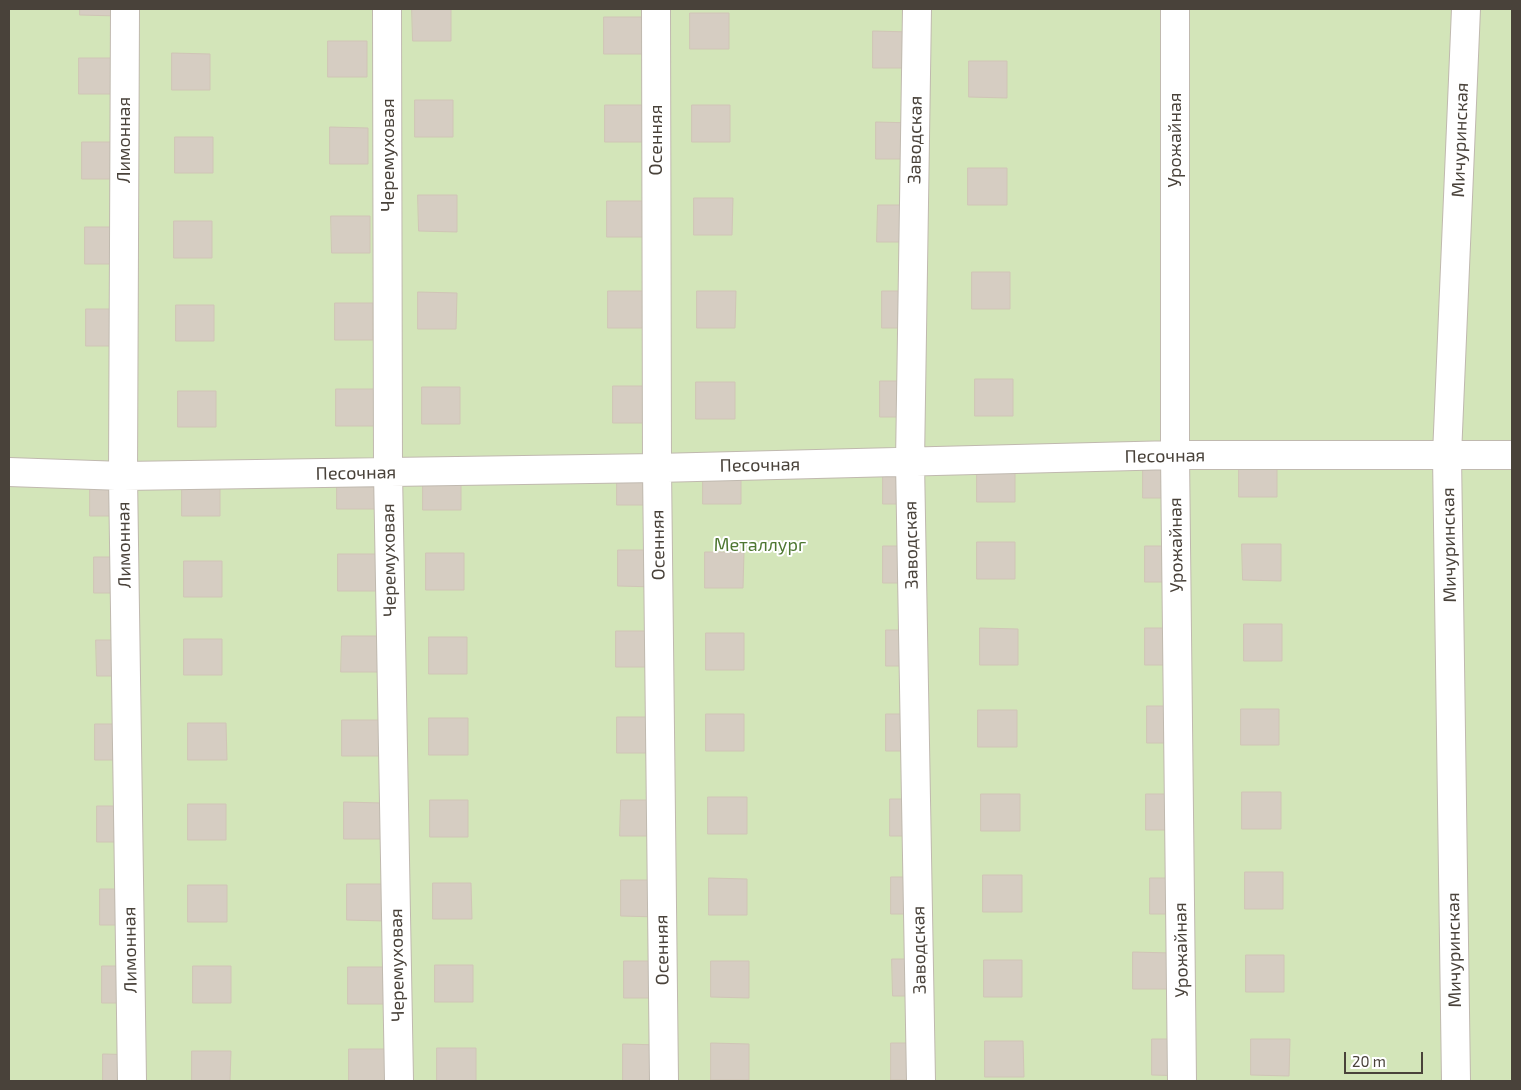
<!DOCTYPE html>
<meta charset="utf-8">
<style>
body{margin:0}
#map{position:relative;width:1521px;height:1090px;overflow:hidden;background:#f5f2ec;font-family:"Exo 2",sans-serif}
canvas{display:block}
.frame{position:absolute;inset:0;border:10px solid #49423a;pointer-events:none}
.scale{position:absolute;left:1344px;top:1052px;width:79px;height:22px;box-sizing:border-box;border:2px solid #49423a;border-top:0;padding-left:6px;font-size:15px;line-height:18px;white-space:nowrap;color:#49423a;-webkit-text-stroke:4px #fff;paint-order:stroke}
</style>
<div id="map">
<canvas width="1521" height="1090"></canvas>
<div class="frame"></div>
<div class="scale">20 m</div>
</div>
<script>
const c = document.querySelector('canvas').getContext('2d');
c.lineJoin = 'round';
function fillPath(path, color) { c.fillStyle = color; c.fill(path, 'evenodd'); }
function trace(path, color, width, dash) { c.strokeStyle = color; c.lineWidth = width; c.lineCap = dash ? 'butt' : 'round'; c.setLineDash(dash || []); c.stroke(path); }
function label(font, color, halo, rows, align = 'center') {
  c.font = font + ' "Exo 2",sans-serif'; c.lineWidth = 4; c.setLineDash([]); c.textBaseline = 'middle'; c.strokeStyle = halo; c.fillStyle = color; for (const [text, x, y, turn = 0] of rows) {
    c.save(); c.translate(x, y); c.rotate((+turn || 0) * Math.PI / 180); c.textAlign = isNaN(turn) ? turn : align; if (halo) c.strokeText(text, 0, 0); c.fillText(text, 0, 0); c.restore();
  }
}
const green = new Path2D(`
 M9,9H1512V1081H9Z`);
const building = new Path2D(`
 M80,9H118V16L80,15Z
 M412,9H451V41H413Z
 M690,13H729V49H690Z
 M604,17H643V54H604Z
 M873,31L911,32L912,68H873Z
 M328,41H367V77H328Z
 M172,53L210,54V90H172Z
 M79,58H117V94H79Z
 M969,61H1007V98L969,97Z
 M415,100H453V137H415Z
 M605,105H643V142H605Z
 M692,105H730V142H692Z
 M876,122L915,123V159H876Z
 M330,127L368,128V164H330Z
 M175,137H213V173H175Z
 M82,142H120V179H82Z
 M968,168H1007V205H968Z
 M418,195H457V232L419,231Z
 M694,198H733L732,235H694Z
 M607,201H645V237H607Z
 M878,205H916V242H877Z
 M331,216H370V253H332Z
 M174,221H212V258H174Z
 M85,227H123V264H85Z
 M972,272H1010V309H972Z
 M608,291H647V328H608Z
 M697,291H736L735,328H697Z
 M882,291H920V328H882Z
 M418,292L457,293L456,329H418Z
 M335,303H373V340H335Z
 M176,305H214V341H176Z
 M86,309H124V346H86Z
 M975,379H1013V416H975Z
 M880,381H918V417H880Z
 M696,382H735V419H696Z
 M613,386H652L651,423H613Z
 M422,387H460V424H422Z
 M336,389H374V426H336Z
 M178,391H216V427H178Z
 M1143,461H1181L1182,498H1143Z
 M1239,461H1277V497H1239Z
 M977,466H1015V502H977Z
 M703,467H741V504H703Z
 M883,467L921,468V504H883Z
 M617,468L655,469V505H617Z
 M337,472H376V509H337Z
 M423,473L461,474V510H423Z
 M182,479H220V516H182Z
 M90,480H128V516H90Z
 M977,542H1015V579H977Z
 M1242,544H1281V581L1243,580Z
 M883,546H921V583H883Z
 M1145,546H1183V582H1145Z
 M618,550H656V587L618,586Z
 M705,552H744L743,588H705Z
 M426,553H464V590H426Z
 M338,554H376V591H338Z
 M94,557H132V593H94Z
 M184,561H222V597H184Z
 M1244,624H1282V661H1244Z
 M980,628L1018,629V665H980Z
 M1145,628H1183V665H1145Z
 M886,630H925V666H886Z
 M616,631H654V667H616Z
 M706,633H744V670H706Z
 M342,636H380V672H341Z
 M429,637H467V674H429Z
 M184,639H222V675H184Z
 M96,640H135V676H97Z
 M1147,706H1185V743H1147Z
 M1241,709H1279V745H1241Z
 M978,710H1017V747H978Z
 M706,714H744V751H706Z
 M886,714H924V751H886Z
 M617,717H656L655,753H617Z
 M429,718H468V755H429Z
 M342,720H380V756H342Z
 M188,723H226L227,760H188Z
 M95,724H133V760H95Z
 M1242,792H1281V829H1242Z
 M981,794H1020V831H981Z
 M1146,794H1185V830H1146Z
 M708,797H747V834H708Z
 M890,799H928V836H890Z
 M430,800H468V837H430Z
 M621,800H659V836H620Z
 M344,802L382,803V839H344Z
 M188,804H226V840H188Z
 M97,806H135V842H97Z
 M1245,872H1283V909H1245Z
 M983,875H1022V912H983Z
 M891,877H929V914H891Z
 M709,878L747,879V915H709Z
 M1150,878H1188V914H1150Z
 M621,880H659V917L621,916Z
 M433,883H471L472,919H433Z
 M347,884H385V921L347,920Z
 M188,885H227V922H188Z
 M100,889H139V925H100Z
 M1133,952L1171,953V989H1133Z
 M1246,955H1284V992H1246Z
 M892,959H931V996H893Z
 M984,960H1022V997H984Z
 M624,961H662V998H624Z
 M711,961H749V998L711,997Z
 M435,965H473V1002H435Z
 M102,966H141V1003H102Z
 M193,966H231V1003H193Z
 M348,967H386V1004H348Z
 M1152,1039H1190V1076L1152,1075Z
 M1251,1039H1290L1289,1076L1251,1075Z
 M985,1041H1023L1024,1077H985Z
 M711,1043L749,1044V1080H711Z
 M891,1043H929V1080H891Z
 M623,1044L661,1045L662,1081H623Z
 M437,1048H476V1081H437Z
 M349,1049H387V1081H349Z
 M192,1051H231L230,1081H192Z
 M103,1054L142,1055V1081H103Z`);
const minor = new Path2D(`
 M125,9L123,476L132,1081
 M387,9L388,472L399,1081
 M656,9L657,468L664,1081
 M917,9L910,462L921,1081
 M1175,9V455L1182,1081
 M9,472L123,476L657,468L1175,455H1512
 M1456,1081L1447,455L1466,9`);
const streetNames = [
 ["Лимонная",124,140,-90],
 ["Осенняя",656,140,-90],
 ["Заводская",915,140,-89],
 ["Урожайная",1175,140,-90],
 ["Мичуринская",1460,140,-88],
 ["Черемуховая",388,155,-90],
 ["Песочная",1165,456,-1],
 ["Песочная",760,465,-1],
 ["Песочная",356,473,-1],
 ["Лимонная",124,545,-91],
 ["Осенняя",658,545,-91],
 ["Заводская",911,545,-91],
 ["Урожайная",1176,545,-91],
 ["Мичуринская",1449,545,-91],
 ["Черемуховая",389,560,-91],
 ["Лимонная",130,950,-91],
 ["Осенняя",662,950,-91],
 ["Заводская",919,950,-91],
 ["Урожайная",1181,950,-91],
 ["Мичуринская",1454,950,-91],
 ["Черемуховая",397,965,-91]
];
const parkNames = [
 ["Металлург",760,545]
];
fillPath(green, '#d3e5b9');
fillPath(building, '#d6cdc2');
trace(building, '#d0c5b6', 1);
trace(minor, '#c0b9af', 30);
trace(minor, '#fff', 28);
label('18px', '#49423a', '#fff', streetNames);
label('18px', '#4e7731', '#fff', parkNames);
</script>
